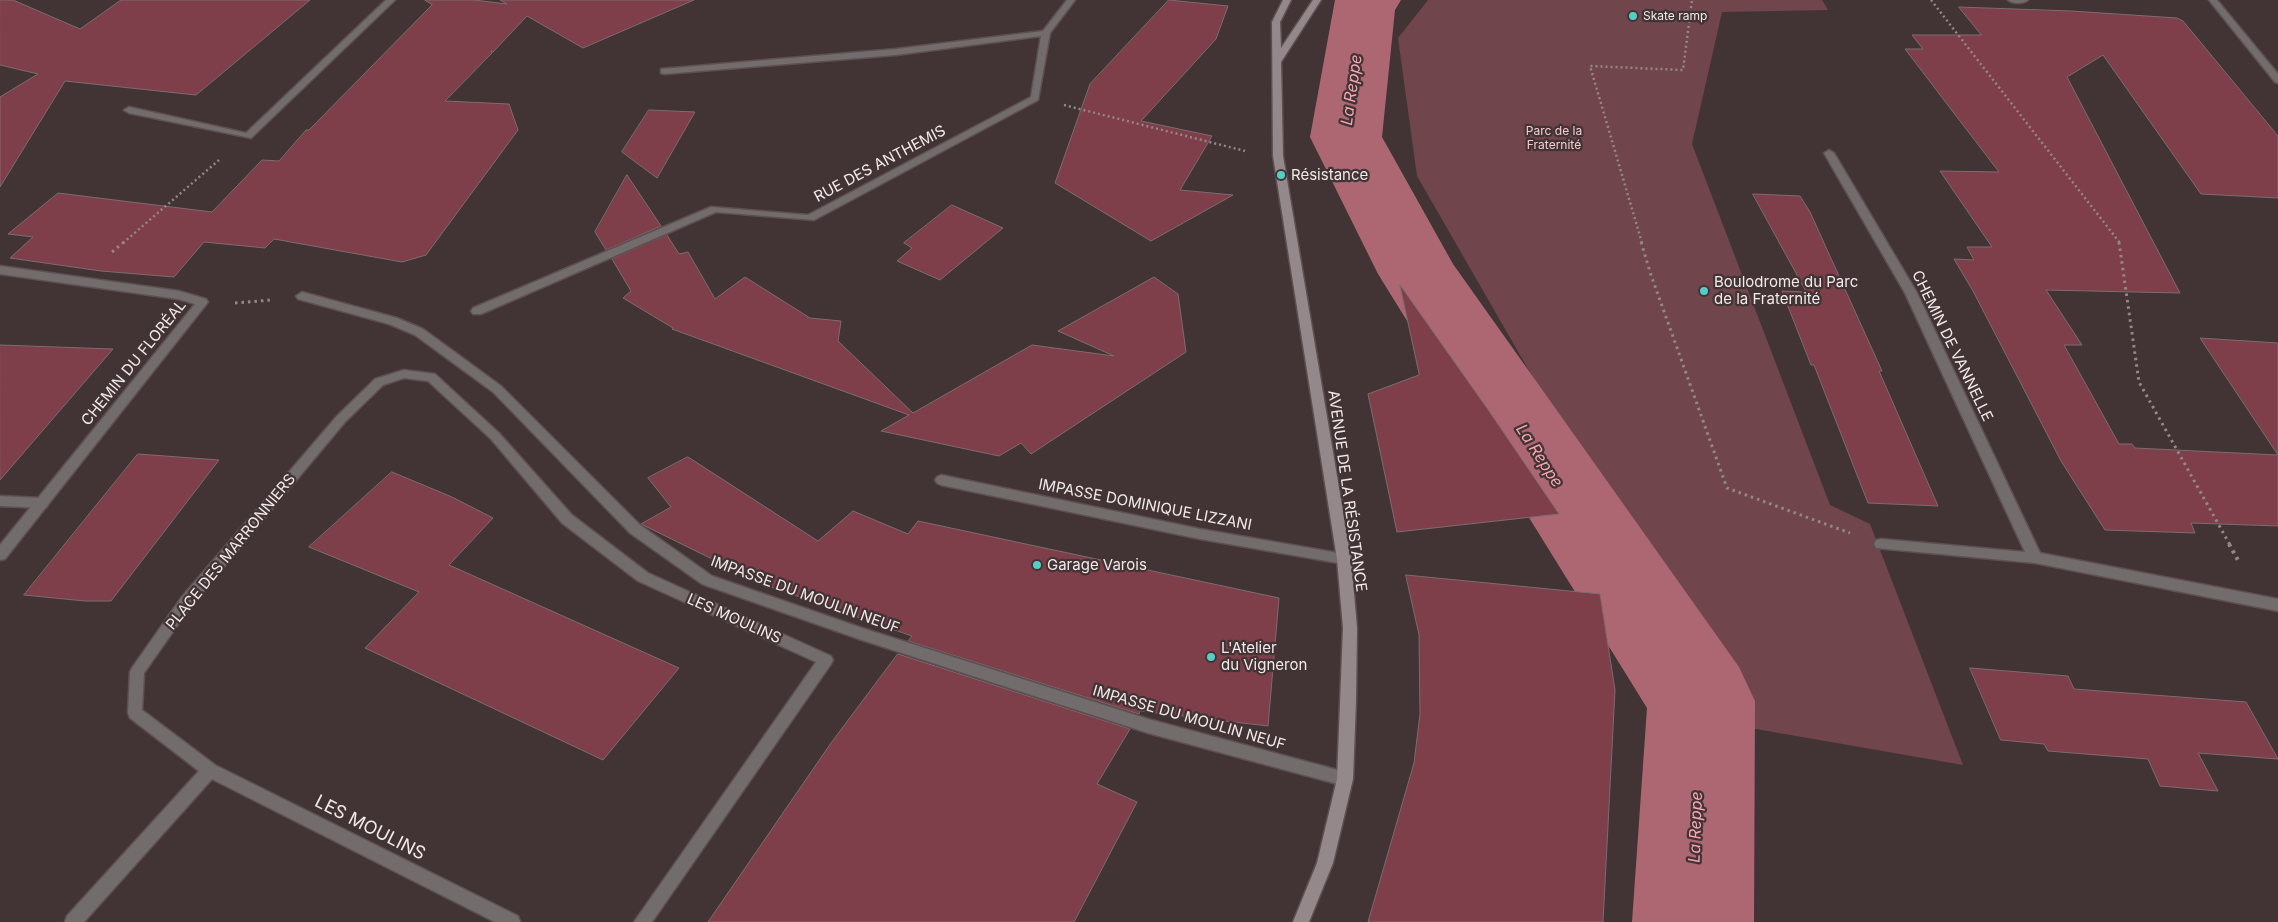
<!DOCTYPE html>
<meta charset="utf-8">
<style>
body{margin:0}
canvas{display:block;background:#423335}
</style>
<canvas width="2278" height="922"></canvas>
<script>
const c = document.querySelector('canvas').getContext('2d');
c.lineJoin = 'round';
function fillPath(path, color) { c.fillStyle = color; c.fill(path, 'evenodd'); }
function trace(path, color, width, dash) { c.strokeStyle = color; c.lineWidth = width; c.lineCap = dash ? 'butt' : 'round'; c.setLineDash(dash || []); c.stroke(path); }
function label(font, color, halo, rows, align = 'center') {
  c.font = font + ' Inter,sans-serif'; c.lineWidth = 4.5; c.setLineDash([]); c.textBaseline = 'middle'; c.strokeStyle = halo; c.fillStyle = color; for (const [text, x, y, turn = 0] of rows) {
    c.save(); c.translate(x, y); c.rotate((+turn || 0) * Math.PI / 180); c.textAlign = isNaN(turn) ? turn : align; if (halo) c.strokeText(text, 0, 0); c.fillText(text, 0, 0); c.restore();
  }
}
const green = new Path2D(`
 M1428,0H1822L1828,10L1722,12L1692,144L1830,505L1870,524L1963,765L1733,725L1417,176L1398,38Z`);
const river = new Path2D(`
 M1335,0H1401L1395,10L1382,137L1453,264L1739,667L1755,701L1754,922H1632L1647,708L1378,274L1310,137Z`);
const building = new Path2D(`
 M0,0H13L80,29L121,0H310L196,95L65,81L0,187V97L38,74L0,65Z
 M425,0H474L507,4L500,0H694L583,48L527,16L493,52L491,51L492,53L445,101L509,104L518,130L426,255L402,262L274,239L265,248L204,242L174,277L101,271L10,258L33,237L8,234L58,193L212,212L262,160L279,161L306,130H309L432,5Z
 M1169,0L1228,6L1216,39L1141,121L1212,136L1180,190L1233,195L1151,241L1055,183L1090,84Z
 M1959,7L2071,11L2177,18L2183,21L2278,136V198L2201,194L2103,55L2067,77L2180,293L2046,290L2082,345H2064L2119,444H2132L2135,448L2278,455L2200,338L2278,343V526L2191,523L2195,533L2105,530L2061,461L1973,291L1954,259L1974,260L1967,247H1992L1940,171L1999,172L1905,49H1923L1912,35H1981Z
 M649,110L695,112L657,178L622,152Z
 M627,175L661,226L606,250L595,232Z
 M1753,194L1800,196L1810,212L1882,371H1879L1938,506L1868,503L1814,365H1811L1782,291L1806,292Z
 M952,205L1003,228L940,280L897,261L912,248L904,243Z
 M667,235L679,254L688,252L715,299L745,277L810,318L841,321L838,341L913,413L1032,345L1114,356L1058,331L1154,277L1178,294L1186,352L1031,454L1021,443L999,456L881,431L909,415L672,329L673,328L623,298L631,291L612,259Z
 M1400,285L1489,411L1559,514L1397,532L1368,394L1419,375Z
 M0,345L113,349L0,480Z
 M138,454L219,460L111,601H85L24,595Z
 M688,457L818,541L853,511L908,534L918,521L1279,598L1268,726L1140,711L1139,714L908,641L912,636L765,585L641,524L671,507L648,478Z
 M392,472L452,497L493,518L449,565L679,668L603,760L365,648L419,592L309,547Z
 M1406,575L1600,594L1615,690L1603,922H1368L1414,763L1420,714L1419,635Z
 M898,654L1130,729L1097,784L1137,802L1074,922H708L831,743Z
 M1970,668L2068,676L2074,689L2246,702L2278,759L2198,753L2218,791L2160,786L2148,759L2048,751L2044,744L2001,740Z`);
const pathFar2 = new Path2D(`
 M1931,0L2120,243
 M1064,105L1245,151
 M123,243L219,160
 M1642,243L1590,66L1683,70L1692,0`);
const pathFar1 = new Path2D(`
 M1641,242L1651,275L1727,488L1850,533
 M2119,242L2139,382L2230,545
 M112,252L124,242
 M235,303L271,300`);
const path = new Path2D(`
 M2229,544L2239,562`);
const lane = new Path2D(`
 M2008,0H2028C2024,4 2012,4 2008,0Z
 M302,292L397,318L423,329L501,386L640,525L712,576L862,628L1148,719L1345,772L1350,774L1353,779L1350,784L1345,786L1148,733L862,640L702,584L630,533L493,392L415,335L389,324L298,299L296,296Z
 M941,475L1200,529L1344,554L1349,555L1351,559L1349,563L1344,564L1200,539L941,485L937,483L935,480L937,477Z
 M0,496L42,498L47,499L48,503L47,507L42,508L0,506Z`);
const street = new Path2D(`
 M386,0H395L251,138L129,113L124,110L129,107L246,133Z
 M1067,0H1075L1050,33L1038,100L814,220L716,212L481,314H473L471,311L473,308L711,207L808,215L1031,97L1041,36L896,55L664,74L661,73V69L896,49L1043,31Z
 M2209,0H2217L2278,74V83L2275,82Z
 M1829,150L1834,153L1917,293L2040,553L2278,599V611L2035,563L1876,548L1874,544L1876,540L1881,539L2025,552L1905,293L1824,153Z
 M0,266L179,291L206,299L208,302L5,559L0,560V545L195,304L178,299L0,274Z
 M404,370L435,374L499,433L572,515L648,573L831,656L833,660L831,664L652,922H634L816,662L638,581L562,523L491,439L428,381L404,378L383,385L345,422L191,606L144,673L142,710L215,765L518,916L520,922H495L212,779L84,922H65L67,916L199,771L130,718L128,713L130,672L132,668L181,598L337,416L375,379Z`);
const secondary = new Path2D(`
 M1283,0H1291L1280,22L1281,48L1313,0H1321L1281,62L1283,156L1351,559L1357,628L1356,700L1353,779L1333,863L1309,922H1293L1317,863L1337,779L1343,628L1337,559L1273,156L1272,22Z`);
const markers = [
 [1633,16,5,"#55cec5"],
 [1281,175,5,"#55cec5"],
 [1704,291,5,"#55cec5"],
 [1037,565,5,"#55cec5"],
 [1211,657,5,"#55cec5"]
];
const farPoinames = [
 ["Skate ramp",1643,16]
];
const farParknames = [
 ["Parc de la",1554,131],
 ["Fraternité",1554,145]
];
const streetNames = [
 ["RUE DES ANTHEMIS",880,164,-28],
 ["CHEMIN DE VANNELLE",1952,346,64],
 ["CHEMIN DU FLORÉAL",134,363,-51],
 ["AVENUE DE LA RÉSISTANCE",1347,491,82],
 ["IMPASSE DOMINIQUE LIZZANI",1145,505,11],
 ["PLACE DES MARRONNIERS",231,552,-51],
 ["IMPASSE DU MOULIN NEUF",805,595,20],
 ["LES MOULINS",734,619,24],
 ["IMPASSE DU MOULIN NEUF",1189,718,16]
];
const poiNames = [
 ["Résistance",1291,175],
 ["Boulodrome du Parc",1714,282],
 ["de la Fraternité",1714,299],
 ["Garage Varois",1047,565],
 ["L'Atelier",1221,648],
 ["du Vigneron",1221,665]
];
const waterNames = [
 ["La Reppe",1352,90,-82],
 ["La Reppe",1539,456,57],
 ["La Reppe",1696,827,-88]
];
const nearStreetnames = [
 ["LES MOULINS",370,828,27]
];
fillPath(green, '#70454c');
fillPath(river, '#ac6773');
fillPath(building, '#7e3e4a');
trace(building, '#7c6c6e', 1);
trace(lane, '#5e5052', 3);
trace(street, '#5e5052', 3);
trace(secondary, '#5e5052', 3);
trace(pathFar2, '#938788', 2.5, [2, 3]);
trace(pathFar1, '#938788', 3, [2.5, 4]);
trace(path, '#938788', 4, [3, 4.5]);
fillPath(lane, '#736c6c');
fillPath(street, '#736c6c');
fillPath(secondary, '#94888a');
for (const [x, y, r, color] of markers) { const dot = new Path2D(); dot.arc(x, y, r, 0, 2 * Math.PI); c.fillStyle = color; c.fill(dot); trace(dot, '#423335', 2); }
label('12px', '#f2e9ea', '#423335', farPoinames, 'left');
label('12px', '#f5cbd1', '#423335', farParknames);
label('15px', '#f2e9ea', '#423335', streetNames);
label('15px', '#f2e9ea', '#423335', poiNames, 'left');
label('italic 16px', '#f6a6b3', '#423335', waterNames);
label('18px', '#f2e9ea', '#423335', nearStreetnames);
</script>
